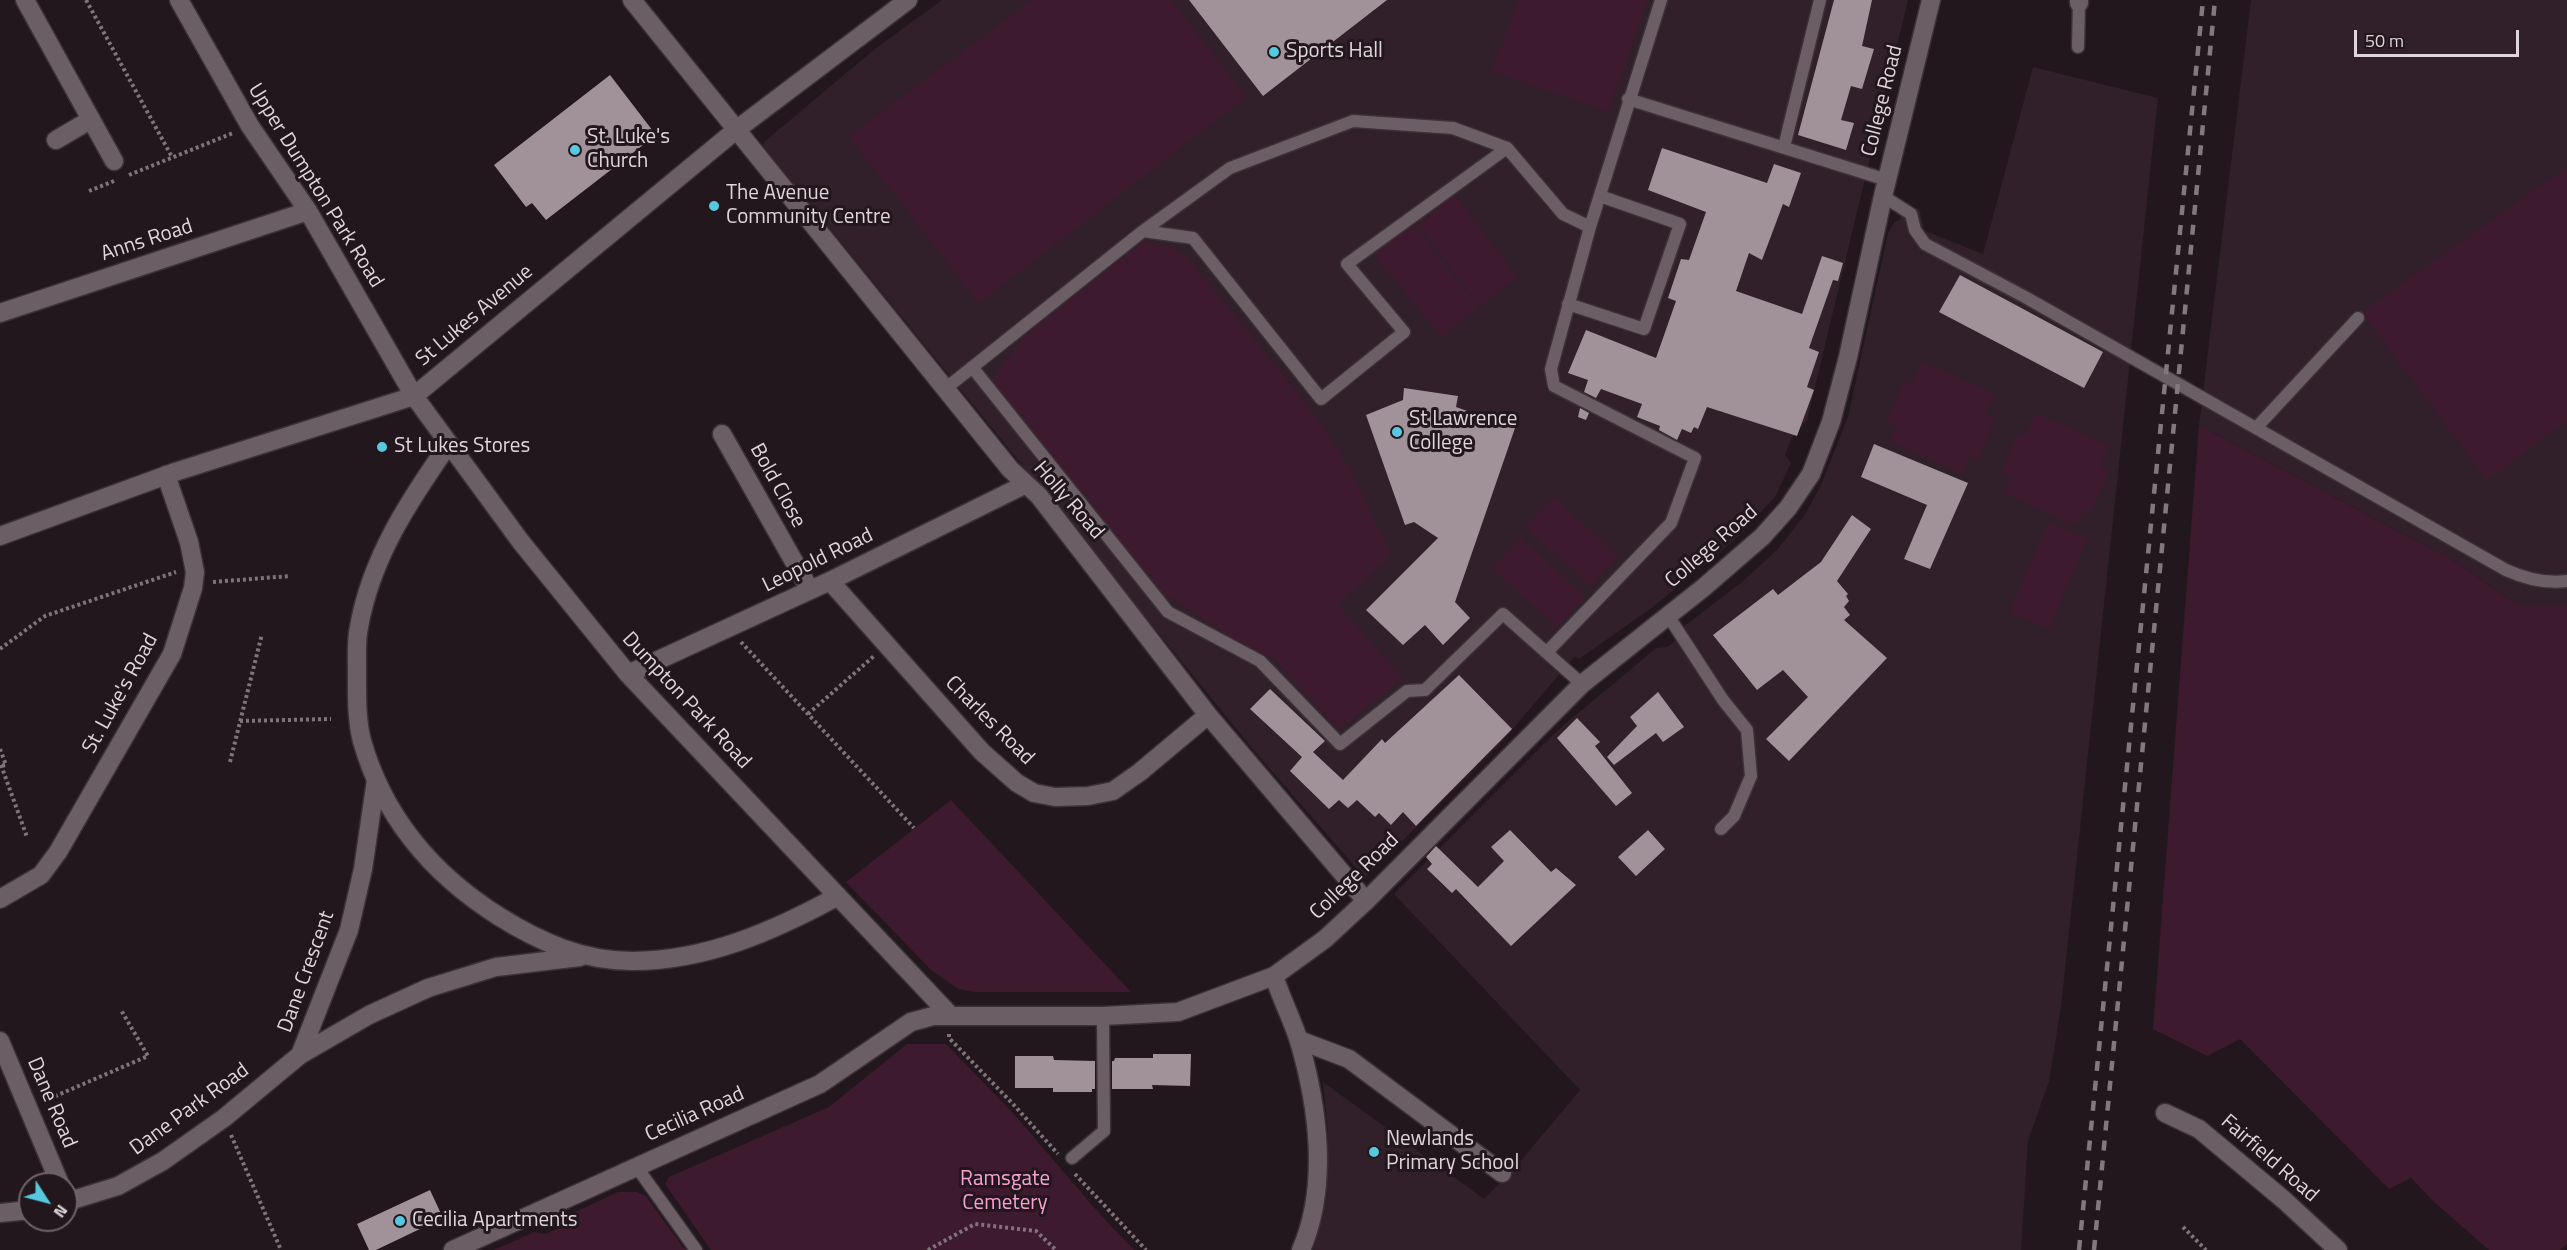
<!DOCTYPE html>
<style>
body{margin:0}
#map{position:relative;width:2567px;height:1250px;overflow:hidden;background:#22171d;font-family:"Titillium Web",sans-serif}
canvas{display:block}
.north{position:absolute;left:18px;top:1172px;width:60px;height:60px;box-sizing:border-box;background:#22171d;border:2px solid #6e6369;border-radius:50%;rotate:126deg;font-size:16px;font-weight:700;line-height:24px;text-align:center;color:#dfd6db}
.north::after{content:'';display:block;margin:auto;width:21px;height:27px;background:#56c9e1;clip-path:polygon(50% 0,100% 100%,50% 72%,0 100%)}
.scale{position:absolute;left:2354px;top:30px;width:165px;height:27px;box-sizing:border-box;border:3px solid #dfd6db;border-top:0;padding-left:8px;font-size:18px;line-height:21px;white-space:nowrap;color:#dfd6db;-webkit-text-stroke:4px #22171d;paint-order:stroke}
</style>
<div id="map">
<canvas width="2567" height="1250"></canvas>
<div class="north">N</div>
<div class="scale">50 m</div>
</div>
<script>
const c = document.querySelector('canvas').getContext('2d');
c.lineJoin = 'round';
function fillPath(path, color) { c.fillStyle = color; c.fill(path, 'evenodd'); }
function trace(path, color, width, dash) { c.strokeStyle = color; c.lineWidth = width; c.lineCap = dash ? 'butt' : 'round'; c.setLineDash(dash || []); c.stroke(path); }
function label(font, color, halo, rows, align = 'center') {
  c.font = font + ' "Titillium Web",sans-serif'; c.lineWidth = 6; c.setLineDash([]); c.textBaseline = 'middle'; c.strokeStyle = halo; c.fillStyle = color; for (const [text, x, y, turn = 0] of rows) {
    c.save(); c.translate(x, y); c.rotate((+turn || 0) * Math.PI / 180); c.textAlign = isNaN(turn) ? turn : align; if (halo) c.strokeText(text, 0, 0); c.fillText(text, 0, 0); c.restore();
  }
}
const built = new Path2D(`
 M942,0H1908L1807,420L1791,439L1785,455L1791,463L1775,497L1733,541L1653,607L1579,659L1575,656L1499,745L1365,878L1256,753L763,146L764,142L875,49Z
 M2251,0H2567V605H2517L2456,562L2199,425Z
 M2033,67L2158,98L2061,1007L2049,1081L2028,1141L2021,1250H1313L1326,1197L1328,1133L1323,1082L1484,1199L1513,1170L1580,1090L1394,894L1558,730L1656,648L1667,647L1678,639L1682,628L1743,581L1777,550L1804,516L1820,487L1848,417L1888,233L1894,223L1900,219L1906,205L1919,209L1925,231L1983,254Z`);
const green = new Path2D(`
 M1032,0H1171L1246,97L979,303L849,136Z
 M1518,0H1648L1607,112L1492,71Z
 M2567,167V421L2487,480L2362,312Z
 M1454,195L1517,277L1480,306L1418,224Z
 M1412,222L1478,307L1442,337L1372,253Z
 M1143,242L1167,245L1186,256L1317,418L1352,472L1391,554L1338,605L1402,678L1339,729L1275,659L1247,648L1162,592L1001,395L996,385V374L1032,328Z
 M1922,361L1995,394L1986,414L1995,418L1978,459L1970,456L1963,474L1890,442L1897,426L1887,422L1904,381L1912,384Z
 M2036,413L2109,445L2100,466L2109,470L2092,511L2085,508L2076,526L2004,493L2011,478L2001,474L2018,433L2026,436Z
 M2199,425L2456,562L2517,605H2567V1244L2560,1250H2489L2433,1201L2411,1178L2389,1189L2240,1039L2207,1056L2153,1029Z
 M1553,497L1618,556L1590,586L1525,527Z
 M2048,521L2087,538L2049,629L2010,612Z
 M1520,537L1585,597L1557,627L1492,568Z
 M951,800L1131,992H975L958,989L930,969L846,882Z
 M907,1044H946L1014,1114L1098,1212L1134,1250H711L665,1184L669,1177L829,1107Z
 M618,1192H637L646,1196L685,1250H494L534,1232L545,1234L562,1227L569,1215Z`);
const building = new Path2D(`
 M1189,0H1387L1263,96Z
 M1834,0H1872L1862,46L1874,49L1862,89L1851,86L1841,120L1854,123L1846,150L1798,135Z
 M610,75L656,135L546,220L532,203L526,207L494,165Z
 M1662,148L1767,183L1774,164L1801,173L1789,207L1783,204L1762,260L1749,253L1736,291L1802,314L1822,256L1843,263L1838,281L1833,280L1809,348L1819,352L1807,387L1814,390L1797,436L1707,407L1698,429L1694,427L1691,433L1682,429L1677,440L1659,430L1660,426L1637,417L1642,404L1601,389L1596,398L1584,392L1588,380L1568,373L1586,330L1656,358L1676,301L1668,298L1681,259L1689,260L1706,212L1648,190Z
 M1960,275L2103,352L2084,388L1939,312Z
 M1404,388L1458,396L1456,407L1515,428L1455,602L1470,618L1443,645L1425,625L1403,645L1366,610L1438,538L1414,522L1405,525L1366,415L1403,400Z
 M1580,408L1589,413L1586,420L1578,417Z
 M1874,444L1968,483L1930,569L1904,559L1927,505L1861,477Z
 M1852,515L1871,529L1837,581L1848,594L1846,596L1849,601L1844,607L1850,615L1844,620L1887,658L1789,761L1766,739L1808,697L1783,670L1757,690L1713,635L1773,589L1778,595L1821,562Z
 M1459,675L1512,729L1416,826L1403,812L1391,825L1379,813L1375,817L1357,800L1348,808L1339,800L1329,809L1290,771L1302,757L1250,709L1270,689L1325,741L1313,752L1343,780L1382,739L1385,743Z
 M1658,692L1684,727L1663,742L1656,733L1614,765L1607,757L1637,726L1630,717Z
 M1577,718L1600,742L1595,746L1632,793L1616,806L1557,738Z
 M1510,830L1551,872L1556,868L1576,885L1511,946L1456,889L1452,893L1427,869L1432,864L1426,857L1436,846L1478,887L1504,861L1491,847Z
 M1648,830L1665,849L1636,876L1618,857Z
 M1153,1054H1191L1190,1086L1152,1085L1153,1089H1112V1061H1114L1115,1058H1153Z
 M1015,1056H1053L1054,1060L1095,1061V1089H1092V1092H1053V1088H1015Z
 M430,1190L443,1218L376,1250H369L357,1224Z`);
const path = new Path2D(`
 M86,0L172,157
 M129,175L233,133
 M89,191L114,181
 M213,582L290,576
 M741,642L914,828
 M0,649L45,616L176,572
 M808,714L874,656
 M240,721L331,719
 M0,749L6,765L1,766
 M230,762L262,634
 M1,765L27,837
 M949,1034V1038L1013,1104L1058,1154
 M44,1101L148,1056L121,1010
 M231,1135L281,1250
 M1075,1174L1146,1250
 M2183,1227L2206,1250
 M928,1250L975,1224L1036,1231L1056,1250`);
const lane = new Path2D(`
 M2078,47L2079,3
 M1628,99L1887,180
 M1784,147L1820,0
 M1883,196L1911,214L1915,230L1925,244L2025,297L2506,570C2526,579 2545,584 2567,581
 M1143,231L1193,238L1321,399L1404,332L1347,264L1507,148
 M1568,304L1644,329L1680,224L1600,196
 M972,367L1168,612L1260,661L1340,744L1407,691L1425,690L1503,614L1582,684
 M945,389L1143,231L1230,168L1353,121L1453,128L1507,148L1563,214L1590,227
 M2256,428L2358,318
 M1667,614L1723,700L1747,730L1751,776L1734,816L1721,829
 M1547,652L1671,523L1695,458L1554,386L1551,369L1590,227L1661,0
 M1072,1158L1104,1131L1103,1016
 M636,1166L696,1250`);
const street = new Path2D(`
 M25,0L114,161
 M179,0L250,126L308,211L414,396L521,542L628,674L950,1015
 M632,0L1010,469L1039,496L1208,715L1366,901
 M2079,0V3
 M56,140L90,120
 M0,313L308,211
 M722,434L810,590
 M448,445C409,501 371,558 359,627C356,640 357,655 357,668C357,692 356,718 362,741C384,818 433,875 500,917C540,942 583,961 632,961C706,961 774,931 838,896
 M830,581L982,752L1017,783L1034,793L1055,797L1088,796L1113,791L1140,772L1208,715
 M628,674L830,581L1026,484
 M0,899L41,875L58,852L172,654L193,588L195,572L189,542L166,475
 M1299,1040L1349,1059L1502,1173
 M0,1041L60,1184
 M300,1055L349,930L363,869L376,780
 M2165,1113L2199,1129L2284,1200L2338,1250
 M66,1202L118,1186L163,1161L224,1118L300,1055L369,1015L428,988L496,967L580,957
 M0,1213L30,1210
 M453,1250L820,1084L911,1022L933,1016H1103L1178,1012L1274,976`);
const secondary = new Path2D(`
 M0,536L175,472L414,396L736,130L908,0
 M1301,1250C1329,1186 1318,1106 1299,1041C1292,1019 1281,998 1274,976L1325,939L1366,901L1582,684L1703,588L1762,537L1788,508L1811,474L1831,422L1848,357L1883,196L1931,0`);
const rail = new Path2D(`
 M2079,1250L2203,0
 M2094,1250L2215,0`);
const markers = [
 [1274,52,6,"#56c9e1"],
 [575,150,6,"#56c9e1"],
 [714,206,6,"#56c9e1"],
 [1397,432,6,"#56c9e1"],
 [382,447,6,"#56c9e1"],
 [1374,1152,6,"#56c9e1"],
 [400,1221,6,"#56c9e1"]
];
const poiNames = [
 ["Sports Hall",1286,52],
 ["St. Luke's",587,138],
 ["Church",587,162],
 ["The Avenue",726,194],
 ["Community Centre",726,218],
 ["St Lawrence",1409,420],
 ["College",1409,444],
 ["St Lukes Stores",394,447],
 ["Newlands",1386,1140],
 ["Primary School",1386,1164],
 ["Cecilia Apartments",412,1221]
];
const streetNames = [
 ["College Road",1883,101,-76],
 ["Upper Dumpton Park Road",315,186,58],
 ["Anns Road",147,241,-18],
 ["St Lukes Avenue",475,316,-40],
 ["Bold Close",777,486,61],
 ["Holly Road",1068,501,49],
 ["College Road",1712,547,-41],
 ["Leopold Road",818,561,-26],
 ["St. Luke's Road",121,694,-61],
 ["Dumpton Park Road",686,701,47],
 ["Charles Road",989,721,45],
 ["College Road",1355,877,-44],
 ["Dane Crescent",307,972,-70],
 ["Dane Road",51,1103,67],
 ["Dane Park Road",190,1110,-36],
 ["Cecilia Road",695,1115,-24],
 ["Fairfield Road",2269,1159,41]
];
const parkNames = [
 ["Ramsgate",1005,1180],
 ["Cemetery",1005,1204]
];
fillPath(built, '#312029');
fillPath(green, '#3e1a2f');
fillPath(building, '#a1929a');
trace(lane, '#3a3236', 15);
trace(street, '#3a3236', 21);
trace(secondary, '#3a3236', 21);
trace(path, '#7e747a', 4, [3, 3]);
trace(lane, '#6c5e65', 12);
trace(street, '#6c5e65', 18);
trace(secondary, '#6c5e65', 18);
trace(rail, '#82787d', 4.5, [10, 10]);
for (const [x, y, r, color] of markers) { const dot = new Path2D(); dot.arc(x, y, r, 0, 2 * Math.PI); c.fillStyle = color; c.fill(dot); trace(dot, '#22171d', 2); }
label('21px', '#dfd6db', '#22171d', poiNames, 'left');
label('21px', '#dfd6db', '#22171d', streetNames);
label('21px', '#fba0d4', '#22171d', parkNames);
</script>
